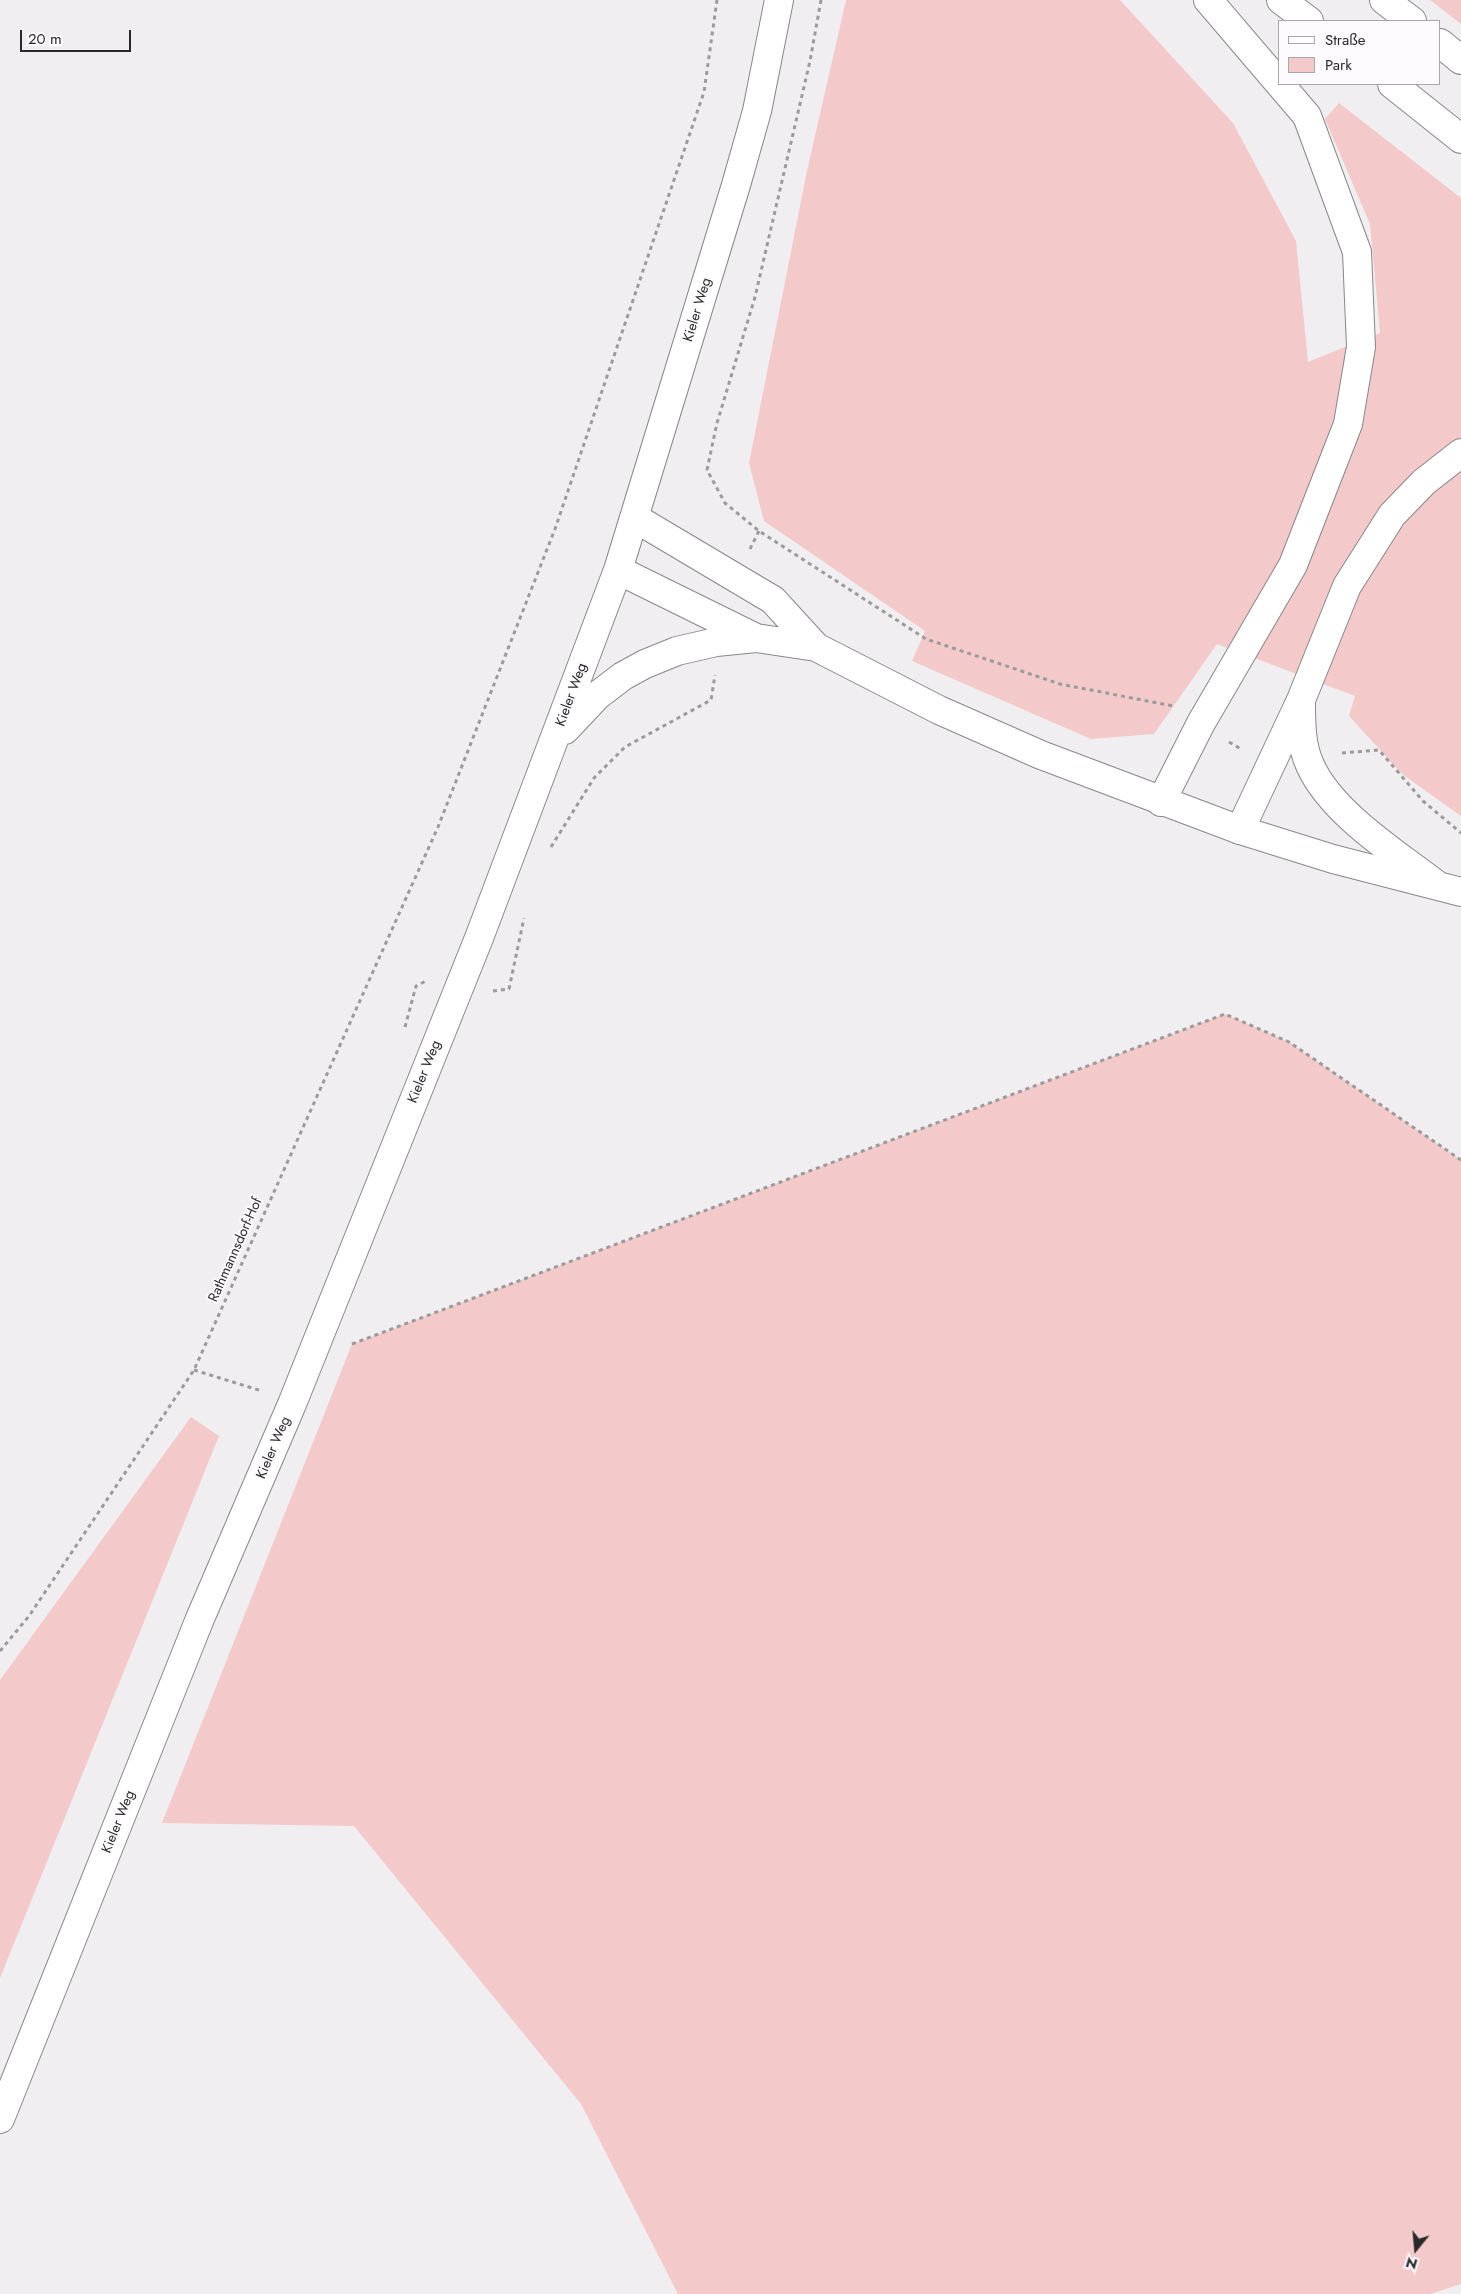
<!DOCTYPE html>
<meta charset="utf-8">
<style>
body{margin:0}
#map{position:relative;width:1461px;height:2294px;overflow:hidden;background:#f0eef1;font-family:Jost,sans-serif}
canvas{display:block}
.legend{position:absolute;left:1278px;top:20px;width:162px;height:65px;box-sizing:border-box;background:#fdfbfe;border:1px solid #a9a7a9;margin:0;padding:6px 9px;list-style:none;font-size:15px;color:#2a292a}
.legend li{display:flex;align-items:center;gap:10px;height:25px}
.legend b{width:25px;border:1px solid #a9a7a9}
.north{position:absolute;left:1391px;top:2224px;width:50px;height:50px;-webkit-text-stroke:4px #fdfbfe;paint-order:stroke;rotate:197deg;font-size:14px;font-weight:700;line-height:20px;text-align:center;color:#2a292a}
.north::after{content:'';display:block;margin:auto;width:18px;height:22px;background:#2a292a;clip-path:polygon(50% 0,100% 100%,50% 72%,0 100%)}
.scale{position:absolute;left:20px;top:30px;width:111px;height:22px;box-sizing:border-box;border:2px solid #2a292a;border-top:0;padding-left:6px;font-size:15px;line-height:18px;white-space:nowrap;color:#2a292a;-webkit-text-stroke:4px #fdfbfe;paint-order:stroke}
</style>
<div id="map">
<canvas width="1461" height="2294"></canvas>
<ul class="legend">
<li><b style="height:6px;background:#fff"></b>Straße</li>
<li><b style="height:14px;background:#f3cac9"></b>Park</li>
</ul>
<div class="north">N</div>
<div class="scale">20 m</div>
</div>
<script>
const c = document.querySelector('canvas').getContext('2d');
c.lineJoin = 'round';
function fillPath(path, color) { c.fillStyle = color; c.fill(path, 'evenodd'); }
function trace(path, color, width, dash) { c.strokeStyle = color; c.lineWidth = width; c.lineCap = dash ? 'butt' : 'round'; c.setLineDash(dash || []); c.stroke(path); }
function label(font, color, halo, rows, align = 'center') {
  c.font = font + ' Jost,sans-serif'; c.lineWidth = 4; c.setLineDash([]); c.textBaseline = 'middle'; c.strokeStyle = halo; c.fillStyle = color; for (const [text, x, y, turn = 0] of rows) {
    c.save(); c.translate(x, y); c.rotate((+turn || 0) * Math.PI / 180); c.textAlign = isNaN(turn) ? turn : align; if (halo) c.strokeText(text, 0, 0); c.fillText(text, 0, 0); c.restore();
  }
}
const green = new Path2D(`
 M846,0H1120L1233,123L1296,241L1308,362L1380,333L1370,224L1325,119L1339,103L1461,198V816L1402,774L1349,716L1355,696L1217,644L1154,734L1091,739L912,661L925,631L764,521L749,463L807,171Z
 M1430,0H1461V24Z
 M1225,1014L1289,1042L1461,1160V2284L1430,2294H678L581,2104L354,1826L162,1823L352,1344Z
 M191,1417L219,1436L0,1978V1680Z`);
const path = new Path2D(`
 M821,0L810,61L755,297L717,423L707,470L725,503L759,531L926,639L1060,684L1173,706
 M750,549L759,531
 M1229,742L1241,749
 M1342,753L1379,750L1423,801L1461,833
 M551,847L594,778L625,747L711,700L715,675
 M493,991L509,989L524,918
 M405,1027L416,986L426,981
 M352,1344L1225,1014L1289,1042L1461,1160
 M194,1370L262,1391
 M0,1651L29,1616L194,1370L438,827L555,529L704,92L717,0`);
const street = new Path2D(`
 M1240,830L1333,859L1461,892`);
const secondary = new Path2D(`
 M635,518L773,600L816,647
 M618,570L756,638
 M565,730L598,695L623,676L645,664L677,651L716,642L756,638L816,647L939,710L1041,755L1240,830
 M0,2119L199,1621L292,1404L479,938L618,570L736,185L757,111L779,0`);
const highway = new Path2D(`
 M1281,0L1309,21
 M1384,0L1412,21
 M1440,43L1461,60
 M1392,84L1461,139
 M1301,701C1301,722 1301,746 1310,765C1331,813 1397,854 1437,885
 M1161,802L1201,723L1293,565L1348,424L1361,347L1357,252L1307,116L1208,0
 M1240,830L1301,700L1347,586L1392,515L1424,482L1461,453`);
const streetNames = [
 ["Kieler Weg",698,310,-73],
 ["Kieler Weg",572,695,-70],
 ["Kieler Weg",425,1072,-68],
 ["Rathmannsdorf-Hof",236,1250,-66],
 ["Kieler Weg",274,1448,-67],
 ["Kieler Weg",119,1822,-68]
];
fillPath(green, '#f3cac9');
trace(street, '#89878a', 30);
trace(secondary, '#89878a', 30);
trace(highway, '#89878a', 30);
trace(path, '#9b9a9c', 3, [4, 4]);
trace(street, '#fff', 28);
trace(secondary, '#fff', 28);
trace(highway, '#fff', 28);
label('14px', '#2a292a', '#fdfbfe', streetNames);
</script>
